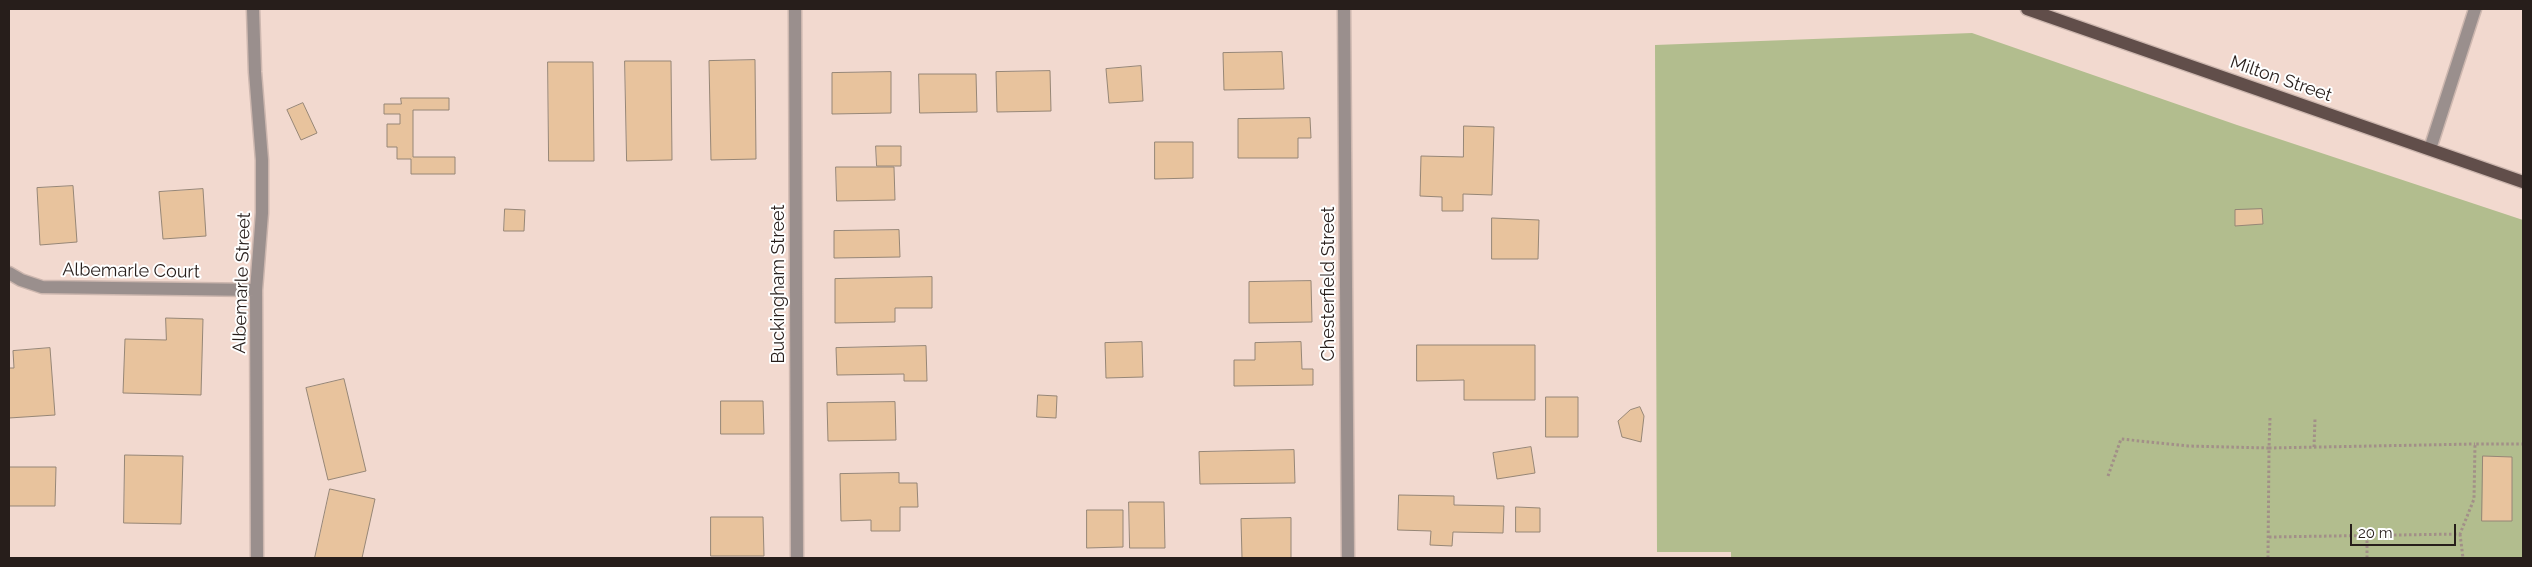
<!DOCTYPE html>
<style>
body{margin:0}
#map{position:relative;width:2532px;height:567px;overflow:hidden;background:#f2d9cf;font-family:Raleway,sans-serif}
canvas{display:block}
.frame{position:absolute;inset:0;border:10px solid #271e1b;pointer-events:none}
.scale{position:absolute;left:2350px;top:524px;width:106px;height:22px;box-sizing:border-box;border:2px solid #271e1b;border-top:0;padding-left:6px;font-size:15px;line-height:18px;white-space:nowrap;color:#271e1b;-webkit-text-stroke:4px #fff;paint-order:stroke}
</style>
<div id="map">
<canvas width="2532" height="567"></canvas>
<div class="frame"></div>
<div class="scale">20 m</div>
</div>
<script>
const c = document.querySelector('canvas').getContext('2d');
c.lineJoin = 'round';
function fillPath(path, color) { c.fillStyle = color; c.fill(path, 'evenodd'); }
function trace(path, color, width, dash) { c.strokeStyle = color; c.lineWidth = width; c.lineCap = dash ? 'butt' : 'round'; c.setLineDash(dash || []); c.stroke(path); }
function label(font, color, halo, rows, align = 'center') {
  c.font = font + ' Raleway,sans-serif'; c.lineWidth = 4; c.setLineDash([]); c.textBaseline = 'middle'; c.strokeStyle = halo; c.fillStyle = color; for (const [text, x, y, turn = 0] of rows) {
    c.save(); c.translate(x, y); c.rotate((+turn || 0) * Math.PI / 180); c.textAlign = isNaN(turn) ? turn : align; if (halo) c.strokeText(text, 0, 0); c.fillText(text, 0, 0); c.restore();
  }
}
const green = new Path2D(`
 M1972,33L2237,125L2523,220V558H1731V552H1657L1655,45Z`);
const building = new Path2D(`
 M1282,52L1284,89L1224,90L1223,53Z
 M755,60L756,159L711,160L709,61Z
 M625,61H671L672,160L627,161Z
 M548,62H593L594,161H549Z
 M1141,66L1143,101L1109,103L1106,69Z
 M1050,71L1051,111L997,112L996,72Z
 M891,72V113L832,114V73Z
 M919,74H976L977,112L920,113Z
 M401,98H449V110H413V157H455V174H411V159H397V147H387V124H400V114H384V104H401Z
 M303,103L317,133L301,140L287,110Z
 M1310,118L1311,138H1298V158H1238V119Z
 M1464,126L1494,127L1492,195L1463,194V211H1442V197L1420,196L1421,156L1463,157Z
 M1155,142H1193V178L1155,179Z
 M876,146H901V166H877Z
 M836,167H894L895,200L837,201Z
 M73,186L77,242L40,245L37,188Z
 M203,189L206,236L163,239L159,192Z
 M505,209L525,210L524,231H504Z
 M2262,209L2263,224L2235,226V210Z
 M1492,218L1539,220L1538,259H1492Z
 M899,230L900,257L834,258V231Z
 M932,277V308H895V322L835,323V279Z
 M1311,281L1312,322L1249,323V282Z
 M166,318L203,319L201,395L123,393L125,339L166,340Z
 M1142,342L1143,377L1106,378L1105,343Z
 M1301,342L1302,369H1313V385L1234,386V360H1255V343Z
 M1417,345H1535V400H1464V380L1417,381Z
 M926,346L927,381H904V374L837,375L836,348Z
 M50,348L55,415L9,418V368H14L13,351Z
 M344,379L366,471L328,480L306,388Z
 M1038,395L1057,396L1056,418L1037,417Z
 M1546,397H1578V437H1546Z
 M721,401H763L764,434H721Z
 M895,402L896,440L828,441L827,403Z
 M1640,407L1644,416L1641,442L1622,437L1618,421L1630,410Z
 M1531,447L1535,473L1497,479L1493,453Z
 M1294,450L1295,483L1200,484L1199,452Z
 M125,455L183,456L181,524L124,523Z
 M2483,456L2512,457V521H2482Z
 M9,467H56L55,506H9Z
 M899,473V483H917L918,507H900V531H871V520L841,521L840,474Z
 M330,489L375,499L362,558H315Z
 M1399,495L1454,496V505L1504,506L1503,533L1453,532L1452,546L1430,545L1431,531L1398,530Z
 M1129,502H1164L1165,548H1130Z
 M1516,507L1540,508V532H1516Z
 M1087,510H1123V547L1087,548Z
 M711,517H763L764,556H711Z
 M1291,518V558H1242L1241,519Z`);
const path = new Path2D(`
 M2270,418L2269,448L2475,444
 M2314,447L2315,419
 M2108,476L2121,439L2188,446L2269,448L2268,558
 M2460,534L2463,558
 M2269,537L2460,534L2474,499L2475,444H2523
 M2367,558V535`);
const minor = new Path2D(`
 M253,9L255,72L262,160V213L256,290L257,558
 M795,9L797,558
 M1344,9L1348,558
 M2430,149L2475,9
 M9,273L21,280L42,287L256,290`);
const primary = new Path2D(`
 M2027,9L2523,182`);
const streetNames = [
 ["Milton Street",2281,79,19],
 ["Albemarle Court",131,271,1],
 ["Albemarle Street",242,283,-88],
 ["Buckingham Street",779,284,-90],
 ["Chesterfield Street",1329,284,-90]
];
fillPath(green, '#b2bd8e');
fillPath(building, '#e8c39d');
trace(building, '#968676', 1);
trace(minor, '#cdb7af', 15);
trace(primary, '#cdb7af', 15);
trace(path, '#a28f88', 3, [2.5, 2.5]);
trace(minor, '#9a8f8d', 12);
trace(primary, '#614e4a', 12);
label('18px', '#271e1b', '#fff', streetNames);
</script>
